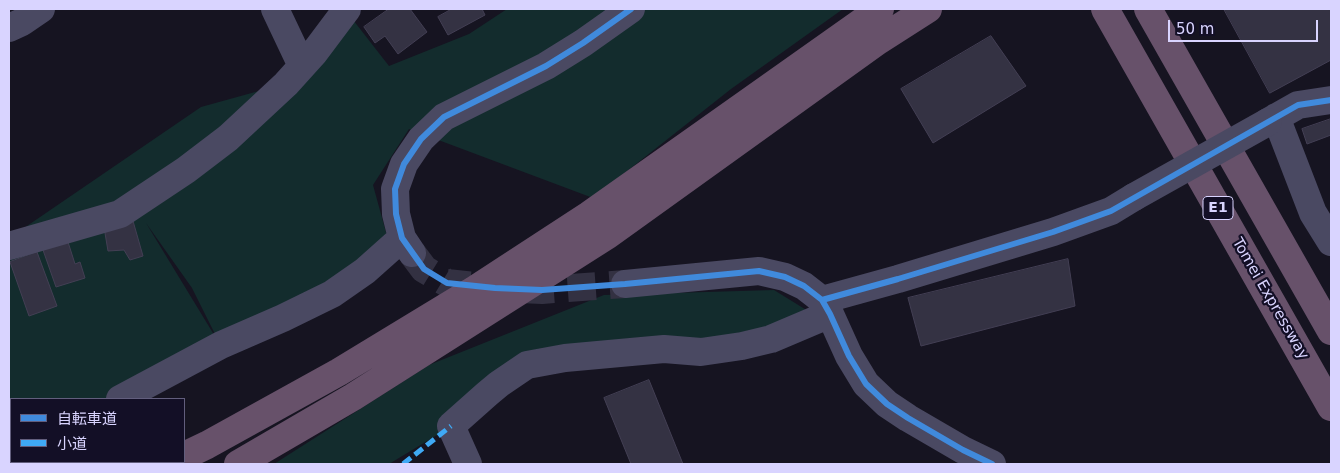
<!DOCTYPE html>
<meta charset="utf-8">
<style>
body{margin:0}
#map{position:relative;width:1340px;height:473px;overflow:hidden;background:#161421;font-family:"DejaVu Sans","Noto Sans JP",sans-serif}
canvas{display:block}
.frame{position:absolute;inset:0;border:10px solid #d9d4ff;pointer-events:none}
.legend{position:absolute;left:10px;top:398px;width:175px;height:65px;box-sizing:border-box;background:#130f26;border:1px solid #625e7d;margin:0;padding:6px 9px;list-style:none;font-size:15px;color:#d9d4ff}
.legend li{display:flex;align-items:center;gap:10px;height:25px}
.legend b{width:25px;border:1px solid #625e7d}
.scale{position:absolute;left:1168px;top:20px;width:150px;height:22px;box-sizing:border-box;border:2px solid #d9d4ff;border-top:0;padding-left:6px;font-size:15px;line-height:18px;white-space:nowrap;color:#d9d4ff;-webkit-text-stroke:4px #130f26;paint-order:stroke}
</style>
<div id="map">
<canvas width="1340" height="473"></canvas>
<div class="frame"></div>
<ul class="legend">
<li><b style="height:6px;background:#408adc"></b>自転車道</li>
<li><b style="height:6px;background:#3fa9f5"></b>小道</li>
</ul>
<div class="scale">50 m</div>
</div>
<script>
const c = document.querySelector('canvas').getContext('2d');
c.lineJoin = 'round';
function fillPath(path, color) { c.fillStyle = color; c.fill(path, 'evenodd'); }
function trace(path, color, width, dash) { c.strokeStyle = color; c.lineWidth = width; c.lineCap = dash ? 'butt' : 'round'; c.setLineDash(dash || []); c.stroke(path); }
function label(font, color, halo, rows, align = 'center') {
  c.font = font + ' "DejaVu Sans",sans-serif'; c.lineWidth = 4.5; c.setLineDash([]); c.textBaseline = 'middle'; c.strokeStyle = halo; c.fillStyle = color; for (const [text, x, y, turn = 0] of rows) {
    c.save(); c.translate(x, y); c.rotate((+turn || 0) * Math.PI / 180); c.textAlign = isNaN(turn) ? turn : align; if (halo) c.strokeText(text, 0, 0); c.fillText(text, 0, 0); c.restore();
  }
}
const green = new Path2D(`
 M507,9H843L731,89L593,198L409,129L373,185L387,236L362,260L221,345L106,399H11V426L9,421V247L24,228L201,107L266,89L350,16L389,66L469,34ZM146,223L192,288L217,338H216Z
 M774,290L808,311L742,346L565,358L389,464H274L429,365L604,295Z`);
const building = new Path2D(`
 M389,9H410L427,32L398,54L385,36L375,43L364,27Z
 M452,9H482L485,15L448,35L438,17Z
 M1224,9H1331V60L1270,93Z
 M991,36L1026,86L933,143L901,89Z
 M1331,119V135L1307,144L1302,129Z
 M133,221L143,256L130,260L124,250L108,251L104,227Z
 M68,242L75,264L80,262L85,278L56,287L43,250Z
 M37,252L57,306L29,316L10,262Z
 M1068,259L1075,306L921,346L908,298Z
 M649,380L683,464H631L604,398Z`);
const minorTunnel = new Path2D(`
 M412,253L424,269L447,283L495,288L542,290L625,284`);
const minor = new Path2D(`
 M275,9L302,66
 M9,28L22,22L41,9
 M1276,117L1313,213L1331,242
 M1268,122L1298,105L1331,100
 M9,246L120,214L186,170L228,138L286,84L314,53L347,9
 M412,253L402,238L396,214L395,189L404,164L421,139L444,117L546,66L583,43L631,9
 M625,284L759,271L785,277L804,286L822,300L830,314L849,356L866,384L887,404L908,418L963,450L992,464
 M822,300L898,279L1053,232L1111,211L1134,197
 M120,399L221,345L283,318L332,294L365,271L402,238
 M9,452L11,451
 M468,464L451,426L487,394L499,384L527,365L565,358L664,349L701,352L742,346L771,339L830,314`);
const highway = new Path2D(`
 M1105,9L1331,407
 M1148,9L1331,331
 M184,456L207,445L339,372L474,290L589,215L880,9
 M238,464L353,397L608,235L878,41L928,9`);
const minorBridge = new Path2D(`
 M1134,197L1268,122`);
const quiet = new Path2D(`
 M403,464L451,426`);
const cycleway = new Path2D(`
 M631,9L583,43L546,66L444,117L421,139L404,164L395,189L396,214L402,238L424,269L447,283L495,288L542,290L625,284L759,271L785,277L804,286L822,300L830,314L849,356L866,384L887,404L908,418L963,450L992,464
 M822,300L898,279L1053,232L1111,211L1298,105L1331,100`);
const shields = [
 [1218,208,30]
];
const shieldNames = [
 ["E1",1218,208]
];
const streetNames = [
 ["Tomei Expressway",1270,299,60]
];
fillPath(green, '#132c2d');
fillPath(building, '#343243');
trace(building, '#433f54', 1);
trace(minorTunnel, '#333142', 28, [28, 14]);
trace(minor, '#4a4962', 28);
trace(highway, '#67516a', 28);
trace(minorBridge, '#4a4962', 28);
trace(quiet, '#3fa9f5', 5, [10, 5]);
trace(cycleway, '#408adc', 6);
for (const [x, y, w] of shields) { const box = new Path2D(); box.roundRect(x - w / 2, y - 11.5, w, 23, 4); c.fillStyle = '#130f26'; c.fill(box); trace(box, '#d9d4ff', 1); }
label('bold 14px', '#d9d4ff', null, shieldNames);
label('15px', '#d9d4ff', '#130f26', streetNames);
</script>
